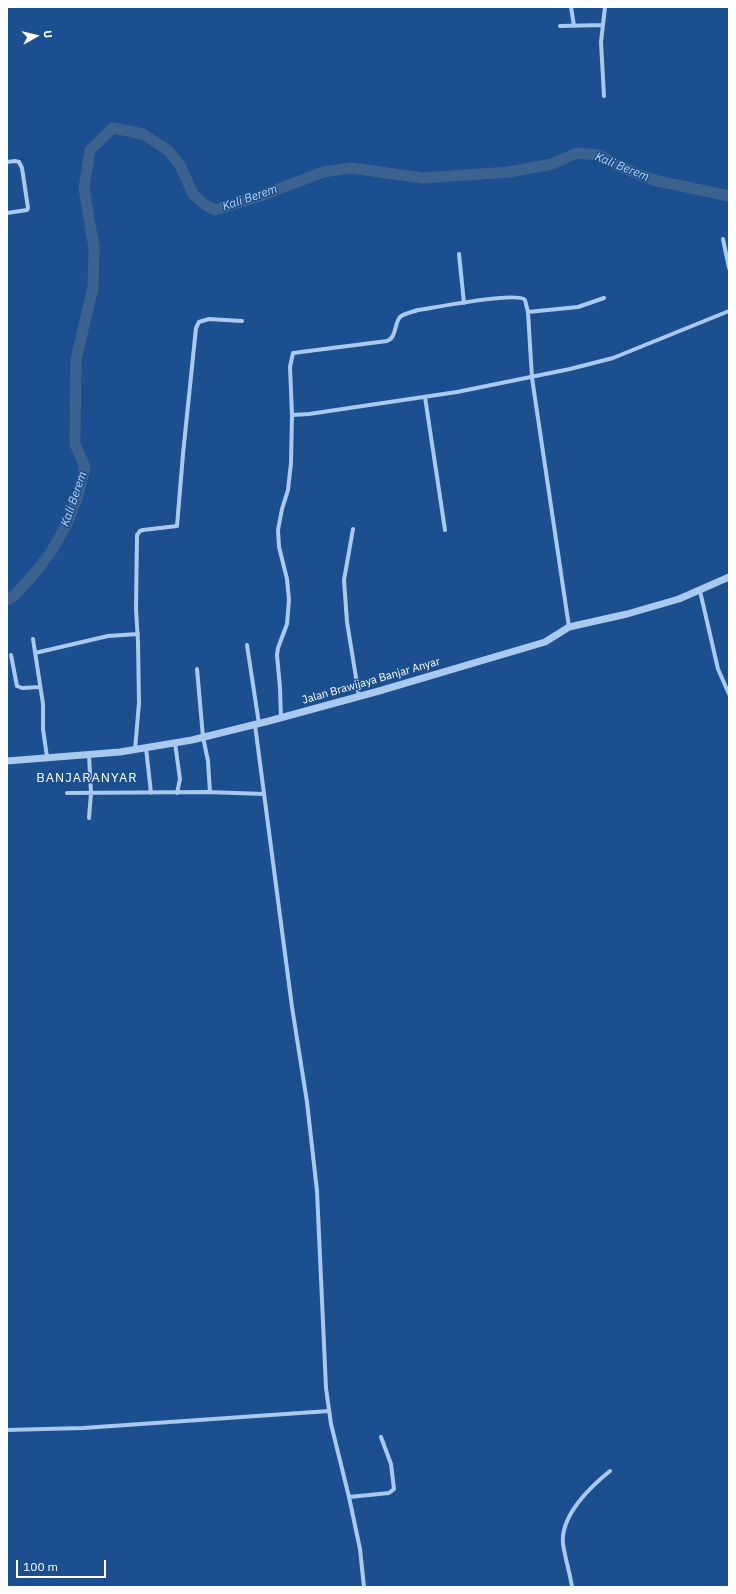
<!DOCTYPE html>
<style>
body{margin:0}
#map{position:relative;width:736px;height:1594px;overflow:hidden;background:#1b4f8f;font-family:"IBM Plex Sans",sans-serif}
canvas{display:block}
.frame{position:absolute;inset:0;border:8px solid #fff;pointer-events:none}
.north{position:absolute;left:16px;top:16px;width:40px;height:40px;-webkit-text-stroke:3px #1b4f8f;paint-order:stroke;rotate:82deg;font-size:11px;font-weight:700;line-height:16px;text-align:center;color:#fff}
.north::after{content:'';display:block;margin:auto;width:14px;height:18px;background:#fff;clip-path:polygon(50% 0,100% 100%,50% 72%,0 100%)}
.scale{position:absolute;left:16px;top:1560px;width:90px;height:18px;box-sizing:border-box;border:2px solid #fff;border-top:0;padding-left:5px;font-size:12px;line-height:14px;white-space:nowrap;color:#fff;-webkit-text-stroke:3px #1b4f8f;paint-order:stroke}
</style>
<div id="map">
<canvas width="736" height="1594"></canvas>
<div class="frame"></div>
<div class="north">U</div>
<div class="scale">100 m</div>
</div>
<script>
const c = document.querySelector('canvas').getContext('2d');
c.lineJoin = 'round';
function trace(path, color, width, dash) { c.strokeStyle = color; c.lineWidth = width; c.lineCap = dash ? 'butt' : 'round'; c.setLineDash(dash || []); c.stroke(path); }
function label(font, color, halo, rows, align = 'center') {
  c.font = font + ' "IBM Plex Sans",sans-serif'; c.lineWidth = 3; c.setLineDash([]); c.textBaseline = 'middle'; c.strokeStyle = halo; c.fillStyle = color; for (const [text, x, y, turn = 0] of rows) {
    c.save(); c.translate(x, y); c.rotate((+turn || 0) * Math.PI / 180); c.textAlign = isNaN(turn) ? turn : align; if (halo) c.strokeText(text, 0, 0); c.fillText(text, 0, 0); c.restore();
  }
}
const river = new Path2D(`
 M7,600L15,595L34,574L51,552L68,522L78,495L85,467L75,444L76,359L93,288L94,248L84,188L90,150L113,128L143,134L169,151L181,167L193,194L204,204L215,210L263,195L323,172L351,168L423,178L509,172L552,164L577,153L599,155L621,167L653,180L729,196`);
const minor = new Path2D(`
 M571,7L574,26
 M560,26L603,25
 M604,96L601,42L605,7
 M7,162L15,161L19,162L22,168L28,208L27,210L7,213
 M723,239L729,268
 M459,254L464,303
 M528,312L532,378L569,627
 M425,397L445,530
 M292,415L290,367L293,353L387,341C397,337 394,324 400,317C405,313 412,312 418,310C433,308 517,291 525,300L528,312L578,307L604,298
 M353,529L344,580L347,622L359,696
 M700,591L718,669L729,694
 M33,639L43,704V729L47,757
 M247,645L259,724
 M35,653L108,636L138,634
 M11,655L17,686L22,688L40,687
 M197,669L203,737L208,761L210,792
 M281,718L280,688L277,655L278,648L287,624L289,600L287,579L279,547L278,530L282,509L288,490L291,463L292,415L309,414L457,392L570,369L613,358L729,311
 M255,725L292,1007L307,1102L317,1191L326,1388L331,1424L349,1497L360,1549L364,1587
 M175,743L180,779L177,793
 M146,748L151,793
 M135,750L139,703L138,642L136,609L137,535L140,531L143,530L177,526L183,454L196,328L199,322L209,319L242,321
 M89,755L91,793L89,818
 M67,793L207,792L264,794
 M7,1430L83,1428L329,1411
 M349,1497L389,1493L394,1489L391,1464L381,1437
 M572,1587C570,1573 565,1558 563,1544C560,1516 590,1487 610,1471`);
const tertiary = new Path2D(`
 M7,761L120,752L192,740L269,721L379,691L545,642L569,627L627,614L679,599L729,577`);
const streetNames = [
 ["Jalan Brawijaya Banjar Anyar",371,681,-16]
];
const waterNames = [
 ["Kali Berem",622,167,22],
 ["Kali Berem",250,198,-19],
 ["Kali Berem",74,499,-71]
];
const quarterNames = [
 ["BANJARANYAR",87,778]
];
trace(river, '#3c6290', 11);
trace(minor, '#a9c9ee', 4);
trace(tertiary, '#a9c9ee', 7);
label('11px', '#fff', '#1b4f8f', streetNames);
label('italic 12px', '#b5d3f5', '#1b4f8f', waterNames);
c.letterSpacing = '1px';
label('13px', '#fff', '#1b4f8f', quarterNames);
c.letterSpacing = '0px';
</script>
